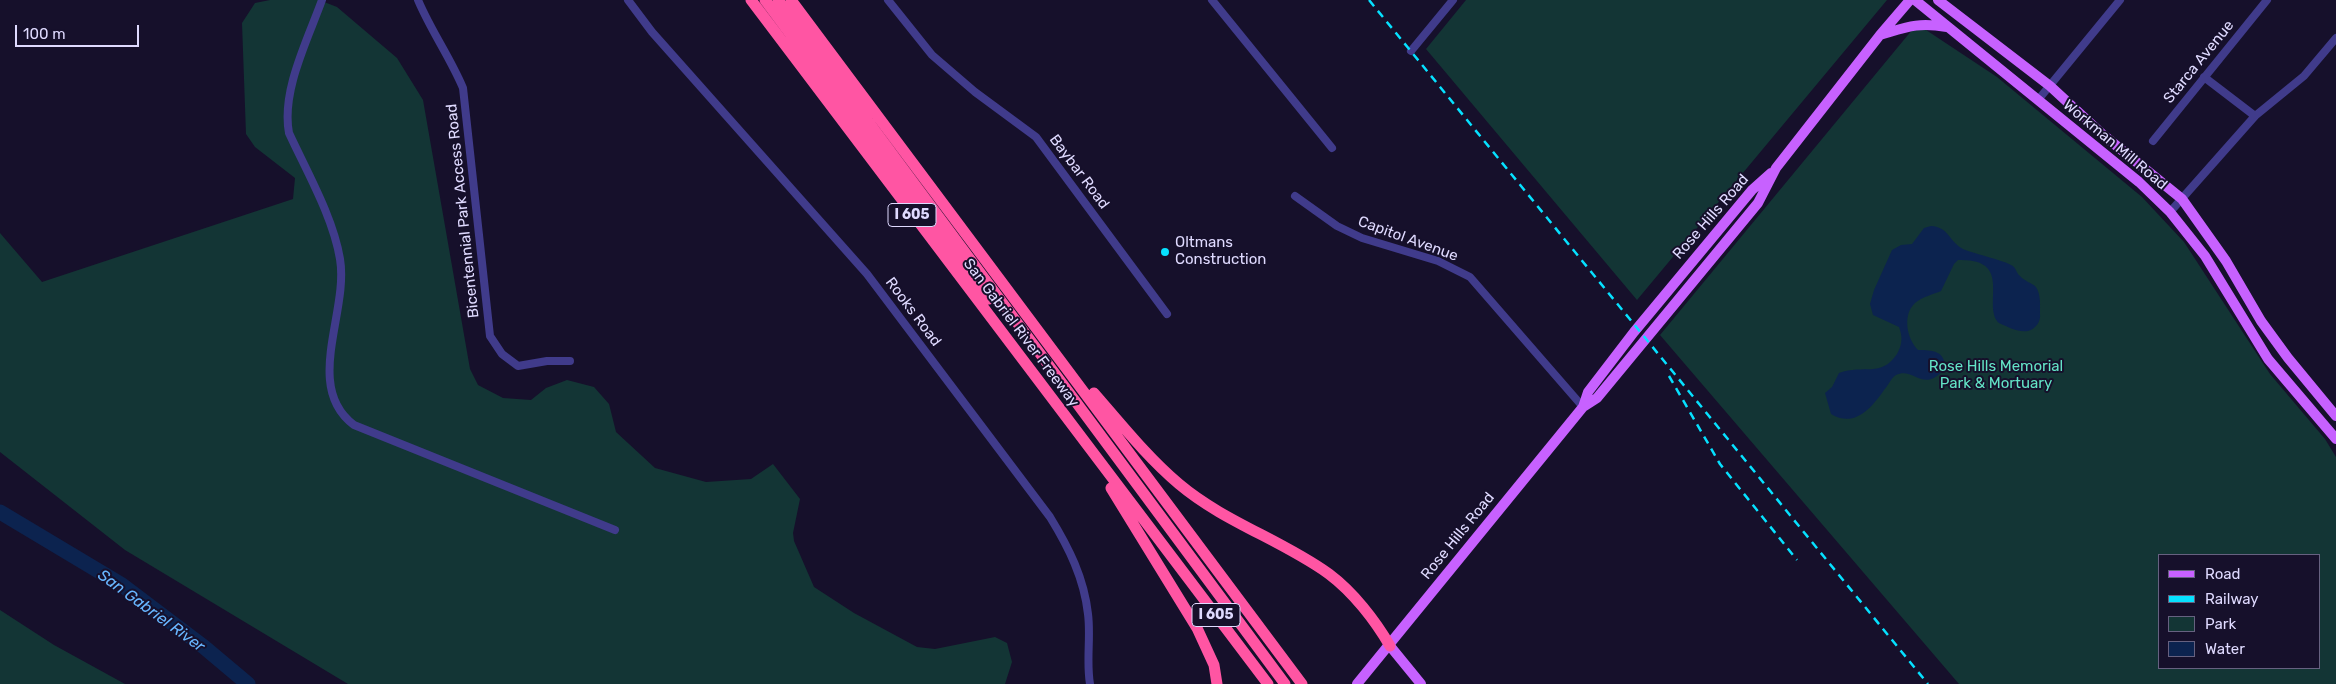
<!DOCTYPE html>
<style>
body{margin:0}
#map{position:relative;width:2336px;height:684px;overflow:hidden;background:#16102b;font-family:Rubik,sans-serif}
canvas{display:block}
.legend{position:absolute;left:2158px;top:554px;width:162px;height:115px;box-sizing:border-box;background:#16102b;border:1px solid #666180;margin:0;padding:6px 9px;list-style:none;font-size:15px;color:#dfdaff}
.legend li{display:flex;align-items:center;gap:10px;height:25px}
.legend b{width:25px;border:1px solid #666180}
.scale{position:absolute;left:15px;top:25px;width:124px;height:22px;box-sizing:border-box;border:2px solid #dfdaff;border-top:0;padding-left:6px;font-size:15px;line-height:18px;white-space:nowrap;color:#dfdaff;-webkit-text-stroke:4px #16102b;paint-order:stroke}
</style>
<div id="map">
<canvas width="2336" height="684"></canvas>
<ul class="legend">
<li><b style="height:6px;background:#c761ff"></b>Road</li>
<li><b style="height:6px;background:#06e1ff"></b>Railway</li>
<li><b style="height:14px;background:#133535"></b>Park</li>
<li><b style="height:14px;background:#0c234f"></b>Water</li>
</ul>
<div class="scale">100 m</div>
</div>
<script>
const c = document.querySelector('canvas').getContext('2d');
c.lineJoin = 'round';
function fillPath(path, color) { c.fillStyle = color; c.fill(path, 'evenodd'); }
function trace(path, color, width, dash) { c.strokeStyle = color; c.lineWidth = width; c.lineCap = dash ? 'butt' : 'round'; c.setLineDash(dash || []); c.stroke(path); }
function label(font, color, halo, rows, align = 'center') {
  c.font = font + ' Rubik,sans-serif'; c.lineWidth = 4; c.setLineDash([]); c.textBaseline = 'middle'; c.strokeStyle = halo; c.fillStyle = color; for (const [text, x, y, turn = 0] of rows) {
    c.save(); c.translate(x, y); c.rotate((+turn || 0) * Math.PI / 180); c.textAlign = isNaN(turn) ? turn : align; if (halo) c.strokeText(text, 0, 0); c.fillText(text, 0, 0); c.restore();
  }
}
const green = new Path2D(`
 M270,0H319L337,7L397,58L423,100L470,369L478,385L503,398L531,400L546,388L567,380L594,387L609,404L616,432L655,468L706,482L751,479L773,464L800,499L793,533L794,541L814,587L854,613L917,647L935,649L995,637L1007,643L1012,662L1005,684H348L125,550L0,452V233L42,282L293,199L295,178L255,147L246,134L242,23L255,3Z
 M1466,0H1887L1637,300L1426,49Z
 M1917,24L1997,77L2142,197L2184,242L2270,374L2325,439L2336,457V684H1959L1660,335ZM2160,555H2320V668H2160Z
 M0,610L54,645L125,684H0Z`);
const water = new Path2D(`
 M1931,226C1949,227 1949,242 1963,249C1974,254 2008,261 2014,267C2016,269 2017,274 2020,276C2024,281 2032,283 2036,287C2041,295 2040,305 2040,314C2041,321 2036,329 2028,331C2022,332 2015,330 2010,328C2007,326 2002,325 1999,323C1981,306 2015,258 1958,260L1954,264L1941,291C1934,294 1922,297 1915,303C1902,315 1907,339 1918,350C1933,350 1945,351 1945,368C1923,395 1914,366 1896,375C1891,378 1888,386 1884,390C1871,409 1854,428 1831,414L1825,393L1832,387L1839,373C1864,364 1881,378 1897,354C1902,345 1903,337 1899,327L1873,315L1870,304L1874,290L1892,250L1901,245L1912,244L1924,228Z`);
const river = new Path2D(`
 M0,512L122,585L204,647L248,684`);
const minor = new Path2D(`
 M322,0C308,39 281,91 289,133C307,172 333,217 340,259C349,312 303,387 354,425L615,530
 M418,0C431,31 450,57 463,88L490,336L502,354L518,366L547,361H570
 M628,0L652,32L867,274L1050,517C1069,548 1084,578 1088,614C1091,637 1086,661 1090,684
 M888,0L932,55L975,92L1036,137L1167,314
 M1212,0L1332,148
 M1411,51L1453,0
 M2204,77L2255,116
 M2038,100L2120,0
 M2153,141L2267,0
 M1295,196L1337,226L1362,238L1438,261L1470,277L1583,407
 M2170,212L2255,116L2304,76L2336,38`);
const major = new Path2D(`
 M1915,0L2139,182L2170,212L2205,256L2268,359L2336,439
 M1938,0L2050,86L2102,134L2182,199L2226,261L2261,321L2288,358L2336,416
 M1880,35C1907,27 1917,22 1947,27
 M1583,407L1588,392L1634,332L1752,190L1771,173
 M1390,646L1421,684
 M1357,684L1583,407L1597,398L1758,203L1776,168L1880,35L1910,0`);
const highway = new Path2D(`
 M751,0L1268,684
 M765,0L989,299
 M778,0L1285,684
 M791,0L1302,684
 M1094,393C1121,424 1148,458 1179,484C1224,522 1282,540 1329,574C1353,592 1375,620 1390,646
 M1111,488L1197,628L1214,665L1217,684`);
const rail = new Path2D(`
 M1369,0L1928,684
 M1669,376L1720,464L1797,560`);
const markers = [
 [1165,252,5,"#06e1ff"]
];
const shields = [
 [912,215,48],
 [1216,615,48]
];
const shieldNames = [
 ["I 605",912,215],
 ["I 605",1216,615]
];
const streetNames = [
 ["Starca Avenue",2199,62,-51],
 ["Workman Mill Road",2115,145,40],
 ["Baybar Road",1079,172,53],
 ["Bicentennial Park Access Road",463,211,-96],
 ["Rose Hills Road",1711,217,-49],
 ["Capitol Avenue",1408,239,20],
 ["Rooks Road",913,312,53],
 ["San Gabriel River Freeway",1021,333,53],
 ["Rose Hills Road",1458,536,-51]
];
const poiNames = [
 ["Oltmans",1175,243],
 ["Construction",1175,260]
];
const parkNames = [
 ["Rose Hills Memorial",1996,367],
 ["Park & Mortuary",1996,384]
];
const waterNames = [
 ["San Gabriel River",151,611,36]
];
fillPath(green, '#133535');
fillPath(water, '#0c234f');
trace(river, '#0c234f', 15);
trace(minor, '#403b8b', 8);
trace(major, '#c761ff', 10);
trace(highway, '#ff55a3', 11);
trace(rail, '#06e1ff', 2.5, [8, 6]);
for (const [x, y, r, color] of markers) { const dot = new Path2D(); dot.arc(x, y, r, 0, 2 * Math.PI); c.fillStyle = color; c.fill(dot); trace(dot, '#16102b', 2); }
for (const [x, y, w] of shields) { const box = new Path2D(); box.roundRect(x - w / 2, y - 11.5, w, 23, 4); c.fillStyle = '#16102b'; c.fill(box); trace(box, '#dfdaff', 1); }
label('bold 14px', '#dfdaff', null, shieldNames);
label('15px', '#dfdaff', '#16102b', streetNames);
label('15px', '#dfdaff', '#16102b', poiNames, 'left');
label('15px', '#63e3c6', '#16102b', parkNames);
label('italic 16px', '#68b6ff', '#16102b', waterNames);
</script>
